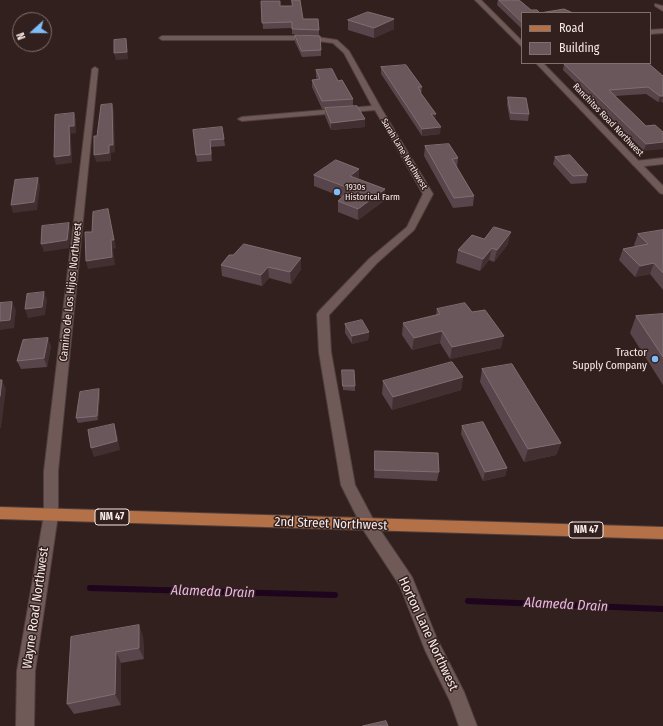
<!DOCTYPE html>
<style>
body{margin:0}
#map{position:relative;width:663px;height:726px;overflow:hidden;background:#32201e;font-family:"Fira Sans Condensed",sans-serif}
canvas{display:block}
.legend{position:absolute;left:521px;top:12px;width:130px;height:52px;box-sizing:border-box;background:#32201e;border:1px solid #80706e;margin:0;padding:5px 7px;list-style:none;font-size:12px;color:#f6e9e7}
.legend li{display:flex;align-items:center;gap:8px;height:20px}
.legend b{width:20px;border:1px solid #80706e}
.north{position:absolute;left:12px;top:12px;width:40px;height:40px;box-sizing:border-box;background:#32201e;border:1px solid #80706e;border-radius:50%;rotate:249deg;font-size:11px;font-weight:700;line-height:16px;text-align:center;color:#f6e9e7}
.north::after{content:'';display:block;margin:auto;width:14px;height:18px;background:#7fbdf9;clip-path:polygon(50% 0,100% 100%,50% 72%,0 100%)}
</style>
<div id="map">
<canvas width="663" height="726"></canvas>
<ul class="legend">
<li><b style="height:5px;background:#b47047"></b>Road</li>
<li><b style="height:11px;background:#69575c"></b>Building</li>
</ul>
<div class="north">N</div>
</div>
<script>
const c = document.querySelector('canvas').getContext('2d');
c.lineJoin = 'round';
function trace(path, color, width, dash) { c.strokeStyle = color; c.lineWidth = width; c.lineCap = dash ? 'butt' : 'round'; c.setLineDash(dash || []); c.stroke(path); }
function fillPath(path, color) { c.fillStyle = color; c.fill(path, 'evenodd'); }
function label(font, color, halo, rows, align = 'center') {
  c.font = font + ' "Fira Sans Condensed",sans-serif'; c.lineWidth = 3; c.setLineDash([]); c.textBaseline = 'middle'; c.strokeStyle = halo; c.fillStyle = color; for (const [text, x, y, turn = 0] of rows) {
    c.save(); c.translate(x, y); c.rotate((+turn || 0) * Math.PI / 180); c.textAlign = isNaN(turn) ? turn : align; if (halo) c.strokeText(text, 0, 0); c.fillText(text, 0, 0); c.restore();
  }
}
const stream = new Path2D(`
 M90,588L335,595
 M468,601L663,609`);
const minor = new Path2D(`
 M655,4L663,6V11L655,6Z
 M663,29V33L650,34V30Z
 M310,36L337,40L349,51L381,108L433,194L414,230L377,263L329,315L331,352L355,485L374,521L412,577L437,639L464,692L477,726H459L450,701L425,650L400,586L364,531L341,485L319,352L317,314L319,311L369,259L407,227L423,194L375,110L242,121L238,119L242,117L372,106L344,53L333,43L310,40H162L159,38L162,36Z
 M95,67L98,69L58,471V515L35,671L34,726H16L17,671L44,515V471L92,69Z
 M663,158V164L636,167L632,164L636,161Z`);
const tertiary = new Path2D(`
 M475,0H481L522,41V47Z
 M536,63H543L663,186V194L660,193Z`);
const primary = new Path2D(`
 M0,507L663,527V539L0,519Z`);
const wall = new Path2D(`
 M498,0H519L531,10L540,13H573H522V29L497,5Z
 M261,1L280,6L303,19L319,30V36L292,34V28L263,29Z
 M348,20L394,29L374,38L348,30Z
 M295,35L321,50V56L302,57L295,42Z
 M564,64L663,76V103L662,102H658L646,94L615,96L646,126L655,125L644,151L563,70Z
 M381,67L422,87L421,94L435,120L440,134L422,136L381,74Z
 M316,70L338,81L353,99V106L365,127L331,130L325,116V109H322L312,87V80H317L316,77Z
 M508,97L529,114L528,121L510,120L507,104Z
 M193,130L224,139L225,146L211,147L212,161L197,162Z
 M425,146L458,158L457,167L474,196L473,206L453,208L424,156Z
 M555,157L588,175L586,183L571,184L553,164Z
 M314,175L359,179L385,189V200L358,220L338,212V201L342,197L314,186Z
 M663,230V290L650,274L635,277L619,260L623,249L635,246L634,245L638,234Z
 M484,239L508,244L494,262L489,260L480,271L456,263L458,250Z
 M229,255L301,269L291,284L269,278L262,286L222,276L221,265Z
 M437,309L472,312L501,348L450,359L440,343L412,350L402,335L403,323L436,315Z
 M663,314V385L630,333L636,316Z
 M345,324L369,332L368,340L352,344L345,333Z
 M51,346L47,367L21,369L17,361Z
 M482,369L561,443L556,455L524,462L480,382Z
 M342,370L355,386V391L343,390Z
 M463,377L461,390L392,410L382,394L383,381Z
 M100,393L98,420L78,423L76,418Z
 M462,426L507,468L505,476L483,481L461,434Z
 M375,451L439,472L437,481L374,478Z
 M143,636L144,659L121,663V705L74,714L67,704L71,637Z`);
const shadedWall = new Path2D(`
 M394,19V29L374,38V28Z
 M126,39L127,46L128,59L116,60L114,53Z
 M660,96H663V98L662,102H658Z
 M112,104L114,111L115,152L111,153V161L96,162L94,155L109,145Z
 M74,113L76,120V133L71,134L72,163L56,165L54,157L69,126Z
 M431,114H436L435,121Z
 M365,119V127L331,130V123Z
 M441,127L440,134L422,136V129Z
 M663,142V149L644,151L646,144Z
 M359,169V179L350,176Z
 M38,178L40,186L37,210L13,213L11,205Z
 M385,189V200L358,220V209Z
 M108,209L116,248L113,249L115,265L88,269L86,261Z
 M69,223L71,231L69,248L44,252L41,244Z
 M511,232L508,244L494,262L497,250Z
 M492,248L489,260L480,271L483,259Z
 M301,258V269L291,284L290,272Z
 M654,263L650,274L635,277L640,266Z
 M268,267L269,278L262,286L261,275Z
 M44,292L47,300L45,315L28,318L25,309Z
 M12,302L16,310L14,328L0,330V321Z
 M442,331L440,343L412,350L414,338Z
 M369,332L368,340L352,344V336Z
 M504,336L501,348L450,359L452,347Z
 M48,338L51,346L47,367L44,358Z
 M463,377L461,390L392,410L393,397Z
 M2,380L6,389L1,428H0V396Z
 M99,389L100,393L98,420L97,416Z
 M114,424L117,433L120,450L94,457L91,448Z
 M561,443L556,455L524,462L528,449Z
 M507,468L505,476L483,481L485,472Z
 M139,625L143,636L144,659L139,648Z
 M116,652L121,663V705L115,694Z`);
const building = new Path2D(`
 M292,0H300L303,19H318L319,30L292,29V22L262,23L261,1H280V6H292Z
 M499,0H519L531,10H537L540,13L564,9L573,13H522V22Z
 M368,12L394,19L374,28L348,20Z
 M295,35L320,36L321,50L302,51Z
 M126,39L127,52L114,53V40Z
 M590,63H648L663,76V96H660L648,87L609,90L646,126L655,125L663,132V142L646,144L564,64Z
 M406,65L422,87H418L421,92H420L436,114H431L441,127L422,129L381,67Z
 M332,69L338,81L342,80L353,99L322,101L312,80L320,79L316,70Z
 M508,97L526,98L529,114L511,113Z
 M112,104L113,145H109V153L94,155V136H97L101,105Z
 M357,106L365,119L331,123L325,108Z
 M74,113V126H69L70,155L54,157L55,115Z
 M222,127L224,139L210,140L211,154L196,155L193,130Z
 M449,144L458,158L452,159L474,196L454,198L425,146Z
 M570,155L588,175L573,176L555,157Z
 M336,160L359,169L350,176L385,189L358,209L338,201L351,189L314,175Z
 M38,178L34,202L11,205L15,180Z
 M108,209L114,240H111L112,257L86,261L85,232H92L93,212Z
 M69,223L67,240L41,244L42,226Z
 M494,227L511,232L497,250L492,248L483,259L458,250L472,235L484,239Z
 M663,230V273L654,263L640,266L623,249L648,244L638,234Z
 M244,244L301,258L290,272L268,267L261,275L221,265L229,255H233Z
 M44,292L42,307L25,309L27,294Z
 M12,302L10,320L0,321V303Z
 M465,303L472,312L485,310L504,336L452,347L442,331L414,338L403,323L440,314L437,309Z
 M663,314V357L636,316Z
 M362,320L369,332L352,336L345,324Z
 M48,338L44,358L17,361L23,340Z
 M452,362L463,377L393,397L383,381Z
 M512,364L561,443L528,449L482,369Z
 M342,370H354L355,386H343Z
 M0,380H2L0,396Z
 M99,389L97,416L76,418L80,392Z
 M483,422L507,468L485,472L462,426Z
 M114,424L117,441L91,448L88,430Z
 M375,451L438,453L439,472L375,470Z
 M139,625V648L116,652L115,694L67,704L71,637Z
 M386,721L388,726H363Z`);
const markers = [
 [337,192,4,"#7fbdf9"],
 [655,359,4,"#7fbdf9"]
];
const farStreetnames = [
 ["Ranchitos Road Northwest",608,120,46],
 ["Sarah Lane Northwest",404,154,59]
];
const farPoinames = [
 ["1930s",345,187],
 ["Historical Farm",345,197]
];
const shields = [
 [112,517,34],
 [586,530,34]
];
const shieldNames = [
 ["NM 47",112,517],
 ["NM 47",586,530]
];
const streetNames = [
 ["Camino de Los Hijos Northwest",71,292,-84]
];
const poiNames = [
 ["Tractor",647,353],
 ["Supply Company",647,366]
];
const nearStreetnames = [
 ["2nd Street Northwest",331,524,2],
 ["Wayne Road Northwest",36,608,-82],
 ["Horton Lane Northwest",428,634,65]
];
const nearWaternames = [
 ["Alameda Drain",213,592,2],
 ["Alameda Drain",566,605,3]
];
trace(stream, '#1e051d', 6);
trace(minor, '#4f3f3e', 2);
trace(tertiary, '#4f3f3e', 2);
trace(primary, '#4f3f3e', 2);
fillPath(minor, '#705a58');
fillPath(tertiary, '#705a58');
fillPath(primary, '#b47047');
fillPath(wall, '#58454b');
fillPath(shadedWall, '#422f32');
fillPath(building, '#69575c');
trace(building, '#7f6e71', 1);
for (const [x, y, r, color] of markers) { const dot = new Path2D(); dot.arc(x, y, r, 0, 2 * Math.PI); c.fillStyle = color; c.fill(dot); trace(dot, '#32201e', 1.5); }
label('9px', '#f6e9e7', '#32201e', farStreetnames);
label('9px', '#f6e9e7', '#32201e', farPoinames, 'left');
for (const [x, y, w] of shields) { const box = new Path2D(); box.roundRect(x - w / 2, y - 8, w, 16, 3); c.fillStyle = '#32201e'; c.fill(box); trace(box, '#f6e9e7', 1); }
label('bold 10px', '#f6e9e7', null, shieldNames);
label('11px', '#f6e9e7', '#32201e', streetNames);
label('11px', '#f6e9e7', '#32201e', poiNames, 'right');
label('13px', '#f6e9e7', '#32201e', nearStreetnames);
label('italic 14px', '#eab4e4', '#32201e', nearWaternames);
</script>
